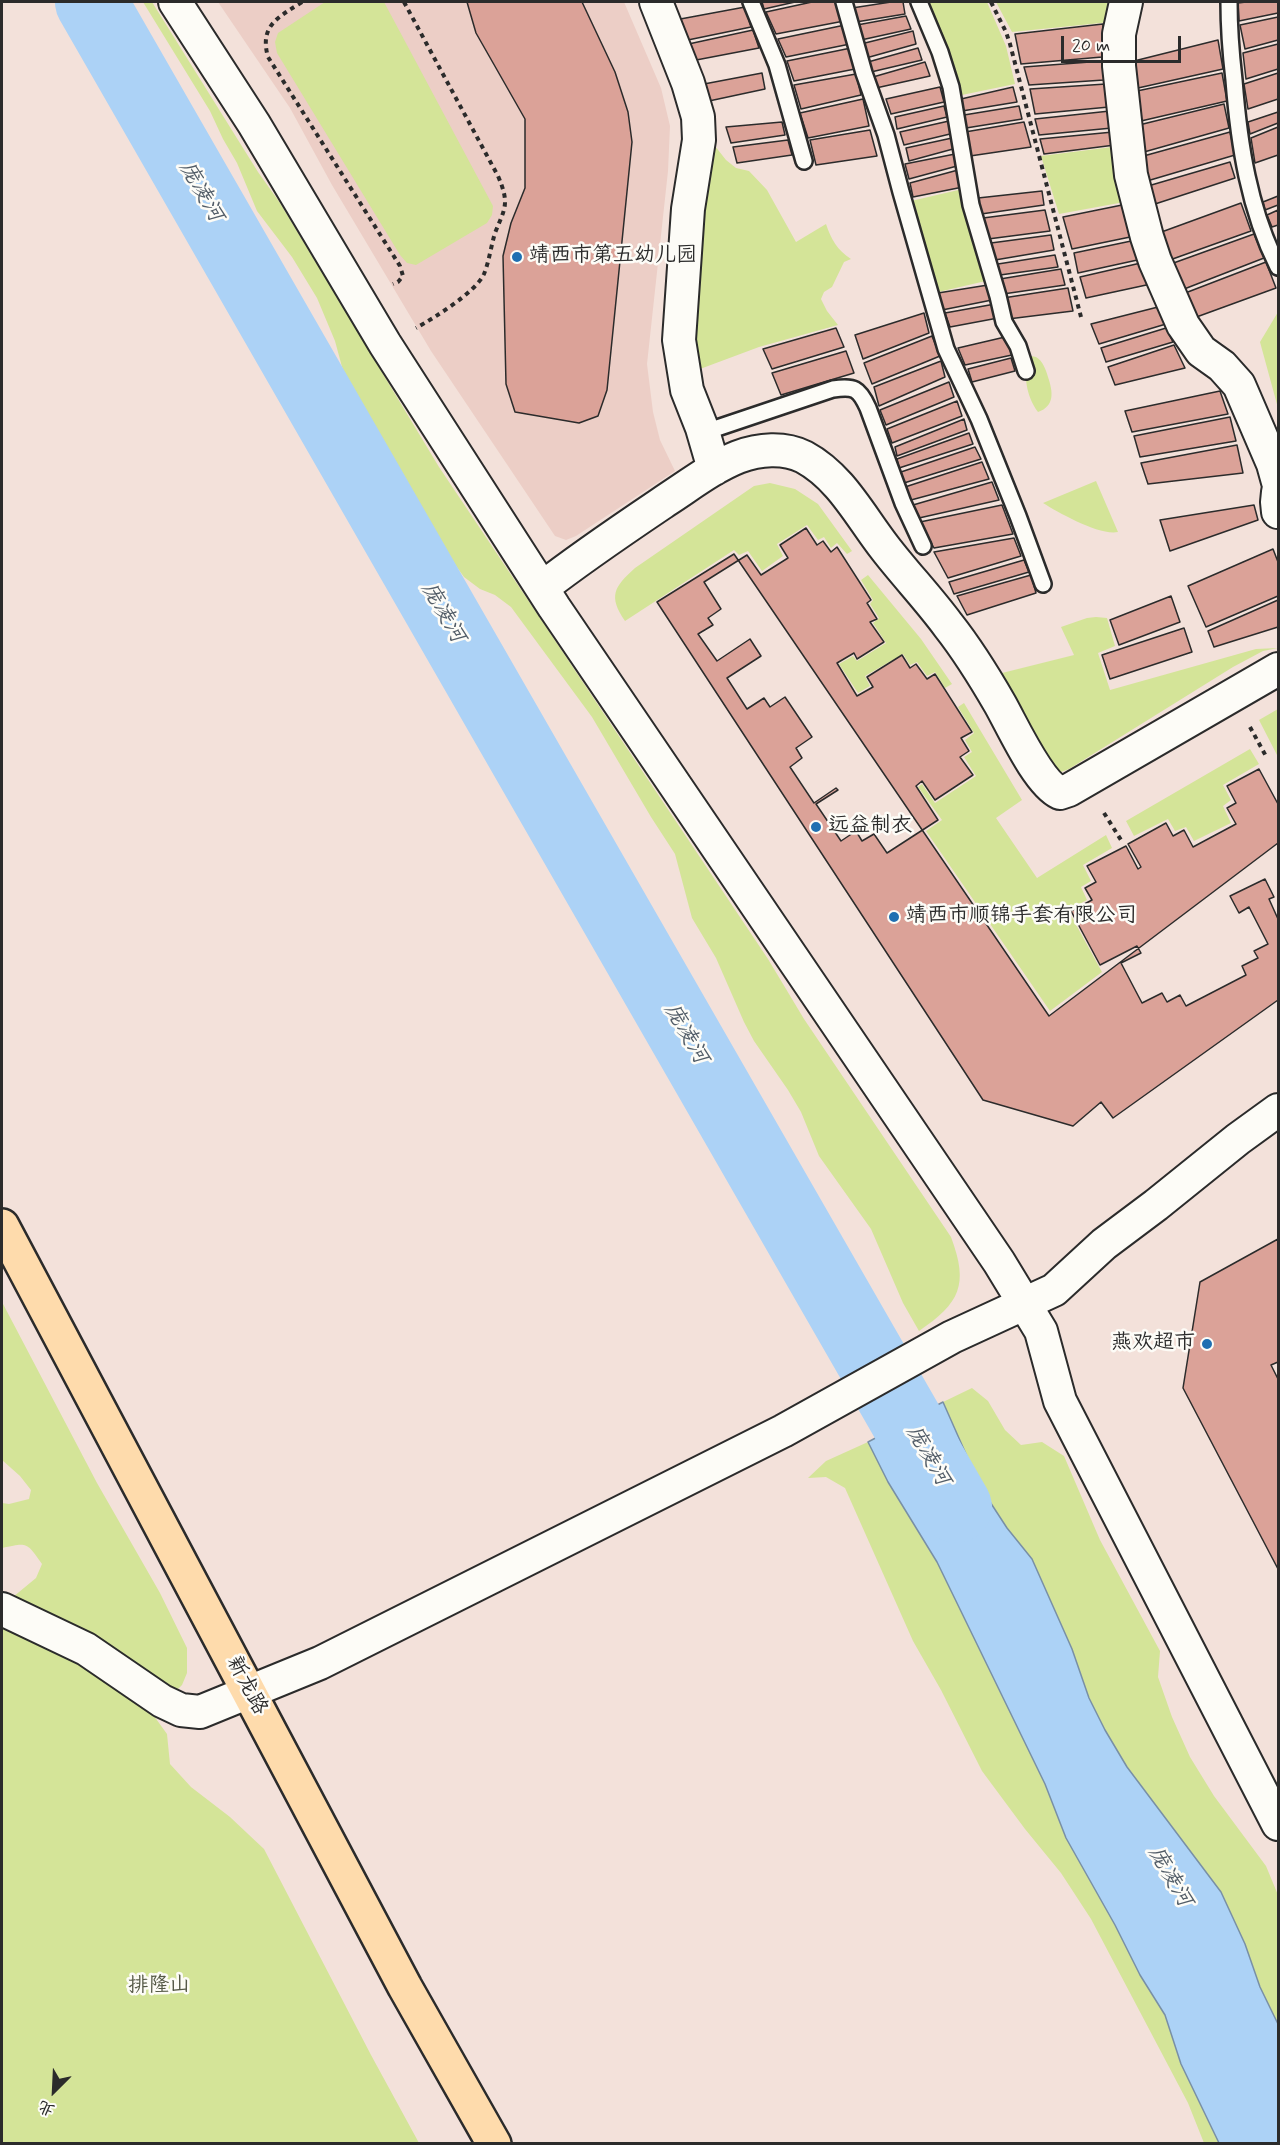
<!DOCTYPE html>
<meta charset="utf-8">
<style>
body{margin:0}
#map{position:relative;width:1280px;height:2145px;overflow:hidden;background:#f3e1da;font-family:Mynerve,"LXGW WenKai TC",sans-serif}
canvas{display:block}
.frame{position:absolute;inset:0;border:3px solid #2b2b2b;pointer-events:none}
.north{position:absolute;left:24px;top:2061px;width:60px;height:60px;-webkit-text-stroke:4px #fdfcf7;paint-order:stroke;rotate:204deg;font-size:16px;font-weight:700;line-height:24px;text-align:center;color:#2b2b2b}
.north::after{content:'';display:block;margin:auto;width:21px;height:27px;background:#2b2b2b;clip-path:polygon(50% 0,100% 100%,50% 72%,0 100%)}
.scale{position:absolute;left:1061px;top:36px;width:120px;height:27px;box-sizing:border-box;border:3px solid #2b2b2b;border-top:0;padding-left:8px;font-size:18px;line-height:21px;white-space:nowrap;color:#2b2b2b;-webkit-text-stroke:4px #fdfcf7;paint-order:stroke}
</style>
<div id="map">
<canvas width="1280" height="2145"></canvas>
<div class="frame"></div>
<div class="north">北</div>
<div class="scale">20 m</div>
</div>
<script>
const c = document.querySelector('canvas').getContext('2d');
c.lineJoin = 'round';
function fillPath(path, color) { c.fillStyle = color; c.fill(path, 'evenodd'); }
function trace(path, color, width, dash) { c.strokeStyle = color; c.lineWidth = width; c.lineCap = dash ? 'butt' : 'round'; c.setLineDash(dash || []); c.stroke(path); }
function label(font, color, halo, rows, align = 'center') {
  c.font = font + ' Mynerve,"LXGW WenKai TC",sans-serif'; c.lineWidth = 5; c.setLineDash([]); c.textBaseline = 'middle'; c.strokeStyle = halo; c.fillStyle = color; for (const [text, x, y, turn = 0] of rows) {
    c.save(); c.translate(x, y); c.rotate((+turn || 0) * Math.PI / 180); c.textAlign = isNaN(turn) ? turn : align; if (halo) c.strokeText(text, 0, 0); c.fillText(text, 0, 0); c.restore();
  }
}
const built = new Path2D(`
 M218,2H624L661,88L670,126L668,171L647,364L653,412L660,440L675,471L576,536L566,540L555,536L431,351L332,185L290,108Z`);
const green = new Path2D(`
 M143,2H152L258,172L280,203L439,467L768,959L804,1019L951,1237C969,1285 960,1303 919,1331L903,1303L871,1229L819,1156L801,1112L788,1090L754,1041L744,1022L716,958L692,918L675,854L651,817L592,717L511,607L495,595L480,589L464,577L435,537L345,378L335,341L317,298L292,257L257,211L237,163L223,139L210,111Z
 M325,2H384L493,206L492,215L487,223L416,265L407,263L400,255L277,53L275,42L278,33Z
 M924,2H987L1006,46L1015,84L957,96Z
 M996,2H1117L1111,22L1012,32Z
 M711,141L726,160L736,168L749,171L767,190L796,242L826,224C831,239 837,250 851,259L844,262L832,287L824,292L821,299L827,311L838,325L759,347L692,372L695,284Z
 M1120,146L1130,201L1059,214L1041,156Z
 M967,188L990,280L934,293L911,201Z
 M1278,312V408L1260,342Z
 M1026,355C1029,356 1033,356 1036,357C1043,361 1046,370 1048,377C1053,392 1055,406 1038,412C1025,394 1025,377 1026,355Z
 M1096,481L1118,532C1100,536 1059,513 1043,503Z
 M770,483L795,489L818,504L852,551L847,554L837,543L831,548L824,537L818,540L807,525L777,544L783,556L762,571L748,551L739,555L734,550L625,621C608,596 614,587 635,568L754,486Z
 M868,575L921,639L952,684L945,688L935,672L927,676L917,662L910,665L903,654L865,676L870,686L858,693L839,664L853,656L857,661L886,643L873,623L879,618L870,604L873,600L861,580Z
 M1096,617L1107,618L1115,646L1098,653L1110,690L1256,649L1278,648L1263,651L1233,667L1069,769L1061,772L1052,767L1028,722L998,674L1074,655L1061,627L1087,618Z
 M964,703L1022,800L996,818L1037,878L1106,835L1112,848L1083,865L1091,881L1081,887L1087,900L1068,910L1102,972L1050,1011L926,831L942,820L918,787L922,784L935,803L976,776L964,757L972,752L965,740L974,733L958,707Z
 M1278,709V754L1277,755L1259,720Z
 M1250,749L1259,764L1223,785L1231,800L1223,806L1231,823L1194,841L1186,827L1175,831L1168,819L1134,836L1126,821Z
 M2,1302L97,1483L160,1593L187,1648V1673L182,1685L176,1691L13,1597L36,1578L42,1564C26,1541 27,1543 2,1548V1503L9,1504L29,1499L31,1490L20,1476L2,1460Z
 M972,1388L988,1401L1005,1430L1021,1445L1042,1442L1064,1456L1100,1540L1160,1651L1158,1677L1172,1717L1190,1757L1214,1796L1266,1866L1278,1895V2024L1260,1987L1245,1944L1221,1892L1127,1767L1105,1730L1089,1698L1072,1649L1032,1559L1007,1528L981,1488L943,1402Z
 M868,1442L888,1482L937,1562L1045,1784L1066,1838L1115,1925L1140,1975L1165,2015L1181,2064L1219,2143H1204L1188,2103L1091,1919L1061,1873L1025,1829L982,1771L941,1690L913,1641L845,1488L826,1477L808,1478L826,1461Z
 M2,1626L48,1648L120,1686L154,1716L167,1734L170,1764L191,1787L230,1817L264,1849L371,2055L419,2143L2,2144Z`);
const water = new Path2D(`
 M943,1402L981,1488L1007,1528L1032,1559L1072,1649L1089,1698L1105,1730L1127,1767L1221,1892L1245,1944L1260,1987L1278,2024V2143H1219L1181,2064L1165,2015L1140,1975L1115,1925L1066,1838L1045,1784L937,1562L888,1482L868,1442Z`);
const river = new Path2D(`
 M91,2L956,1507`);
const building = new Path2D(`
 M467,2H582L615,72L628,112L632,142L607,390L598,416L579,423L515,412L506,384L503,256L511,223L525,188V119L476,33Z
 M762,2H795L764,9Z
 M812,2H839L844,21L776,34L766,12Z
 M891,2H903L905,14L856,22L852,8Z
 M1246,2H1278V13L1239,21L1238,3Z
 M745,7L751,27L683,41L675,20Z
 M906,16L911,29L861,40L857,25Z
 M1278,17V40L1245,49L1240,25Z
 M1103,24L1102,57L1021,64L1015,34Z
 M845,25L850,44L786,57L778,39Z
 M753,30L759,48L691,61L684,45Z
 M913,31L916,44L866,58L861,44Z
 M1218,40L1223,69L1138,88L1134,61Z
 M1278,44V69L1246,79L1243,53Z
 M851,48L855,69L794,81L787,61Z
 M918,48L922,60L871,72L868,62Z
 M1103,61L1104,80L1029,85L1024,67Z
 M925,62L930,76L876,88L873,77Z
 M762,73L765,89L709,101L704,84Z
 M1222,73L1227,101L1141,121L1137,91Z
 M1278,73V99L1248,109L1244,84Z
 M856,74L861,95L801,109L794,85Z
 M1106,84L1109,107L1035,114L1030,89Z
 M940,87L944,102L891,114L886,99Z
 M1013,87L1017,102L962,111L961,99Z
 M863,99L869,126L808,138L800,113Z
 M1224,104L1229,128L1144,152L1139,125Z
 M944,106L947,117L897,129L895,117Z
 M1019,106L1022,119L966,128L964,115Z
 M1110,111L1112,128L1039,135L1035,119Z
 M1278,112V123L1250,134L1248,122Z
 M949,121L950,134L904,145L900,132Z
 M782,122L785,135L731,143L726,127Z
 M1024,122L1031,147L970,156L965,132Z
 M1278,127V155L1255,163L1251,138Z
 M870,130L877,156L816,165L810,140Z
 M1113,132L1115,145L1044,154L1040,139Z
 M1230,132L1235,155L1147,181L1140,157Z
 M952,138L953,149L909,161L906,148Z
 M788,140L792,155L737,163L733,147Z
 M955,154L957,166L909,179L905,164Z
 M1230,162L1235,178L1155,204L1148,186Z
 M958,170L963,187L913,197L910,183Z
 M1042,191L1044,205L981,214L978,198Z
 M1278,196V205L1265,210L1263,202Z
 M1241,203L1251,231L1167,261L1156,234Z
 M1127,204L1135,236L1072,249L1063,217Z
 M1045,210L1050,231L988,239L983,218Z
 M1278,210V225L1272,227L1267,215Z
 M1254,234L1264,258L1179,291L1168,265Z
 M1051,235L1054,250L995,260L991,243Z
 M1136,240L1142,259L1078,273L1074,253Z
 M1055,255L1058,267L1000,275L998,264Z
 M1145,262L1151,284L1086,298L1080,277Z
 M1266,262L1276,288L1191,319L1180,295Z
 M1061,269L1065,285L1003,294L1000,279Z
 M988,285L992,300L942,310L938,293Z
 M1068,288L1073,311L1008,319L1003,298Z
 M995,304L998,318L950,327L945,313Z
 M1158,307L1166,324L1099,344L1091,324Z
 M924,313L929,333L863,359L855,335Z
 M836,328L844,347L772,369L763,349Z
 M1166,328L1173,342L1106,362L1101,348Z
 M932,336L940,356L872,384L864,363Z
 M1005,337L1012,355L965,365L958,348Z
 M1174,345L1185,368L1115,385L1108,367Z
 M846,351L854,373L781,395L772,373Z
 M1011,358L1015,371L972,382L968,369Z
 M941,361L945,377L879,406L874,387Z
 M949,382L954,397L886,425L880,410Z
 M1220,391L1228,414L1132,432L1125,411Z
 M957,401L962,416L892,443L887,429Z
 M1230,417L1236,441L1140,457L1134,436Z
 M964,419L967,430L897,456L895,447Z
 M969,433L973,444L899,468L897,459Z
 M1237,445L1243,473L1148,484L1141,463Z
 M975,447L981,459L904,483L901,472Z
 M982,462L989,479L911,500L905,487Z
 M992,482L999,500L919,518L913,505Z
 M1002,505L1013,534L934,548L920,522Z
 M1254,505L1258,520L1170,551L1160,520Z
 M806,528L817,545L823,541L831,552L837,547L871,600L867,603L877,619L870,622L884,642L857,659L854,653L837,663L857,696L873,687L867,677L902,655L910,668L916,664L927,679L935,674L972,732L961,738L969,751L960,757L973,775L935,800L922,781L916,786L938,820L887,853L874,834L862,841L856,831L841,841L816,804L838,790L836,788L814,803L790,767L802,758L796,748L812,737L785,697L770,707L764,698L747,709L727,678L761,656L750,639L717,661L698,634L713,625L708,618L721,609L704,582L747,555L761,575L788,558L780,545Z
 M1014,538L1021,556L948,578L934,552Z
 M1273,549L1278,562V596L1206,627L1188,586Z
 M734,554L1049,1016L1278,843V1000L1113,1118L1101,1102L1073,1126L983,1100L657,602Z
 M1024,560L1029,572L954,594L949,582Z
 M1031,575L1036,593L967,615L957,596Z
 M1171,596L1180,622L1119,645L1110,620Z
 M1278,600V627L1214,647L1208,631Z
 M1184,628L1192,652L1110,679L1102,655Z
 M1259,769L1278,804V919L1269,899L1274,897L1265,879L1230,896L1239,913L1249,907L1268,944L1254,951L1258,958L1242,966L1246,975L1186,1006L1180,995L1167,1002L1162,993L1142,1003L1121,963L1141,953L1137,946L1100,965L1071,911L1092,900L1085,888L1096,882L1087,866L1126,846L1138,869L1141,867L1128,844L1166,823L1173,836L1184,830L1193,847L1236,824L1227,808L1236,803L1227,786Z
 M1278,1239V1362L1271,1365L1278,1379V1569L1183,1388L1200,1282Z`);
const path = new Path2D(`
 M302,2C279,17 259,25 268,57L400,266L403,276L398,282L393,284
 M404,2L498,176C510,204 505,208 495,233C491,246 489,262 484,274C476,292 434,318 416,328
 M991,2L1006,32L1010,44L1081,317
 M1250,727L1267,758
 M1104,813L1121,840`);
const service = new Path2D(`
 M751,2L777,65L804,161
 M844,2L864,73L886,135L901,192L946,349L979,419L1018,516L1043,584
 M919,2L940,52L951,87L971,205L998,296L1004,322L1018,346L1026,371
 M1229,2C1229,28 1231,54 1234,80C1239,145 1249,209 1278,267
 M702,428H717L833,389C854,386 859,388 868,408L903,503L923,546`);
const minor = new Path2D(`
 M175,2L254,124L385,344L554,607L999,1262L1041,1331L1060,1401L1278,1824
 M656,2L688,83L698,117L699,140L688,209L679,340L687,390L702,428L714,469
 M1126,2L1119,34V66L1131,175L1147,237L1155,261L1183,325L1201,351L1222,366L1239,385L1273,464L1278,482
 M1278,492L1277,502L1278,512
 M542,588C583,556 625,528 668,499C691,484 713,467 738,457C759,449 784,447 804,457C841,477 860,516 885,548C905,574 928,598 948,625C967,649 985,678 1000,704C1013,727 1038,783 1060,793L1069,790L1278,669
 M2,1609L86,1649L162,1701L181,1710L200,1712L320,1663L783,1431L952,1337L1054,1290L1104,1244L1156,1205L1238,1139L1278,1110`);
const primary = new Path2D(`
 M2,1226L405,1987L494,2144`);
const markers = [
 [517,257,6,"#1f6fb2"],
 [816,827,6,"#1f6fb2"],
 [894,917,6,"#1f6fb2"],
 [1207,1344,6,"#1f6fb2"]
];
const poiNames = [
 ["靖西市第五幼儿园",529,257],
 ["远益制衣",828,827],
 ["靖西市顺锦手套有限公司",906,917],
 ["燕欢超市",1195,1344,"right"]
];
const streetNames = [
 ["新龙路",246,1686,62]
];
const parkNames = [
 ["排隆山",159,1987]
];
const waterNames = [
 ["庞凌河",200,192,60],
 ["庞凌河",442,613,60],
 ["庞凌河",685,1034,60],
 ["庞凌河",927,1456,60],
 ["庞凌河",1169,1877,60]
];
fillPath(built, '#eccec6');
fillPath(green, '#d4e498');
fillPath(water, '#acd2f6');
trace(water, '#788fa5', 1.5);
trace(river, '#acd2f6', 72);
fillPath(building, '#dba298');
trace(building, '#2b2b2b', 1.5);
trace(service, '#2b2b2b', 20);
trace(minor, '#2b2b2b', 36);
trace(primary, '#2b2b2b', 38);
trace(path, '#2b2b2b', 4, [4.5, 4.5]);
trace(service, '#fdfcf7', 15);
trace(minor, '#fdfcf7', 32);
trace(primary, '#fedbac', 33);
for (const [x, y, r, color] of markers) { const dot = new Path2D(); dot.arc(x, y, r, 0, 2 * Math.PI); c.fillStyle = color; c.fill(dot); trace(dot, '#fdfcf7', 2); }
label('21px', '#2b2b2b', '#fdfcf7', poiNames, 'left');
label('21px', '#2b2b2b', '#fdfcf7', streetNames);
label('21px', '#555946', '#fdfcf7', parkNames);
label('italic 22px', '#525d68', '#fdfcf7', waterNames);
</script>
